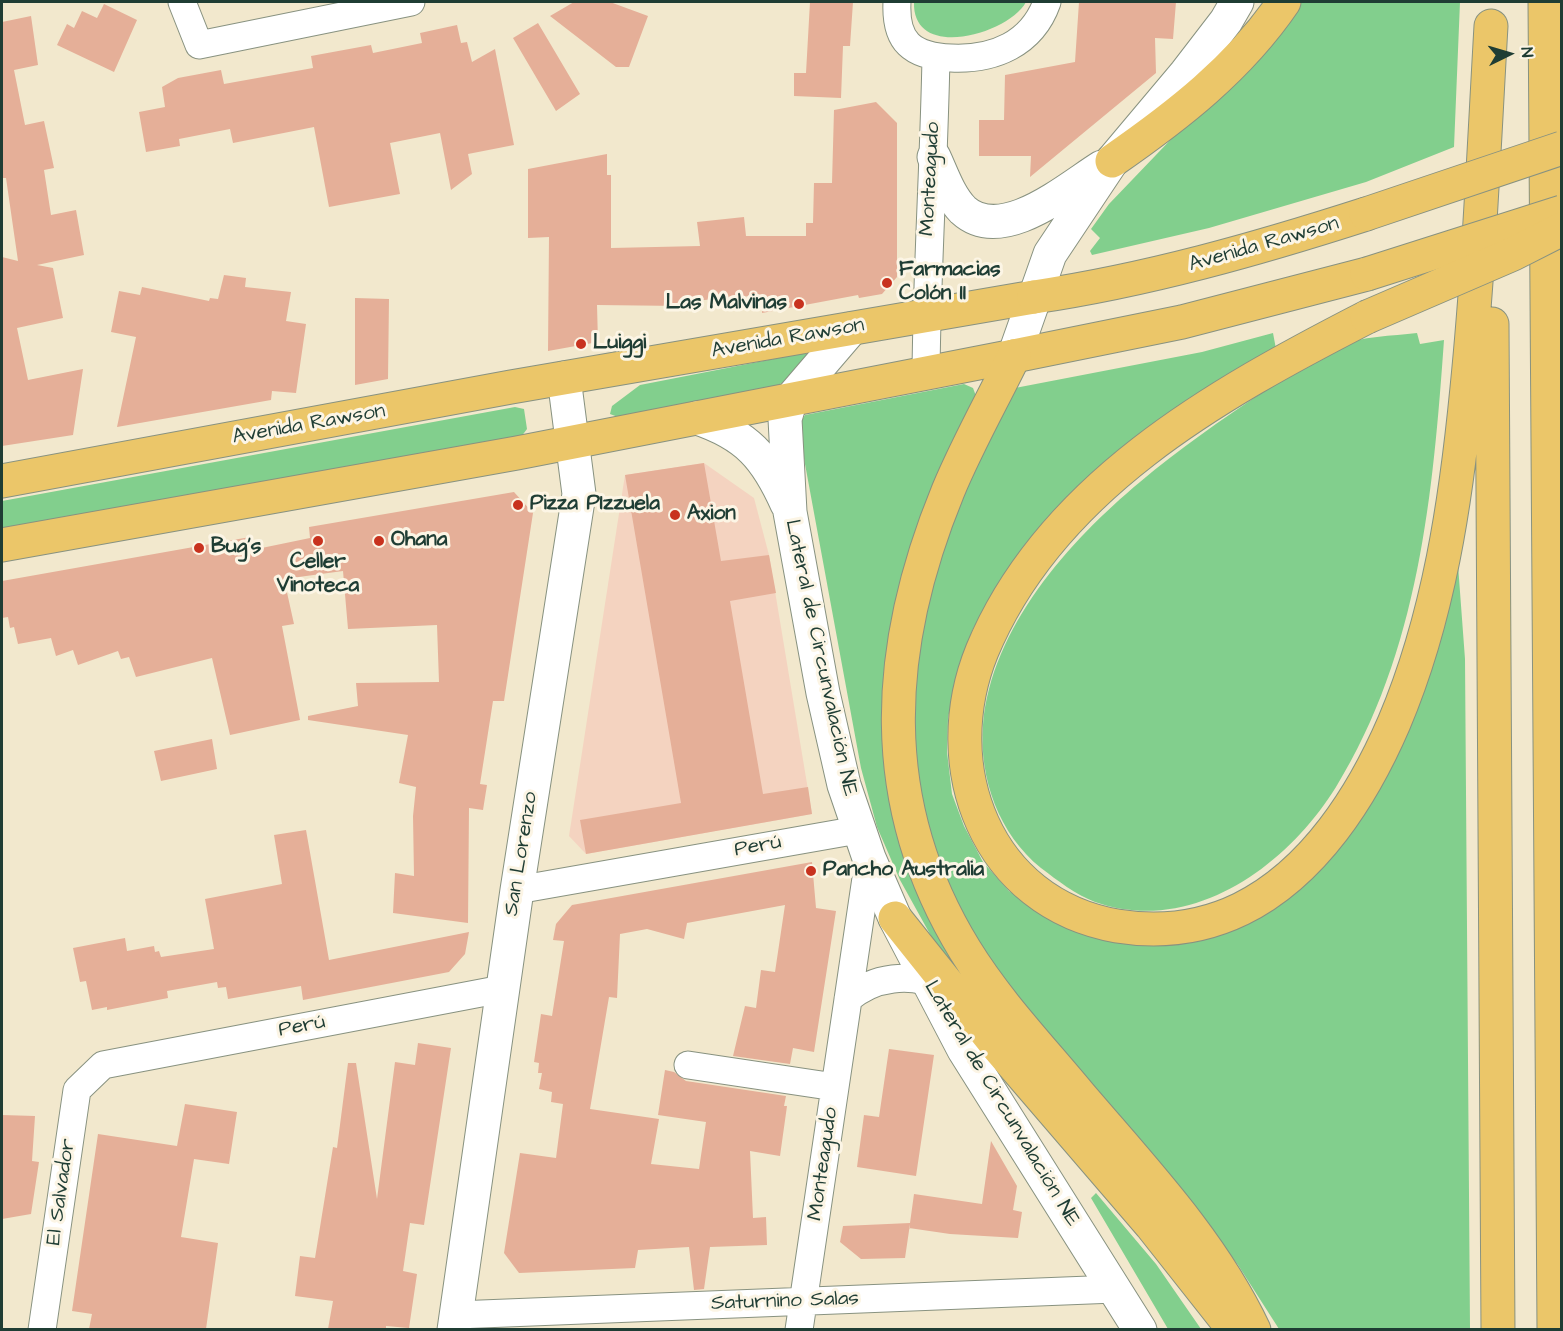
<!DOCTYPE html>
<meta charset="utf-8">
<style>
body{margin:0}
#map{position:relative;width:1563px;height:1331px;overflow:hidden;background:#f2e8cd;font-family:"Architects Daughter",sans-serif}
canvas{display:block}
.frame{position:absolute;inset:0;border:3px solid #1f3d34;pointer-events:none}
.north{position:absolute;left:1479px;top:24px;width:60px;height:60px;-webkit-text-stroke:4px #fcf5e5;paint-order:stroke;rotate:85deg;font-size:16px;font-weight:700;line-height:24px;text-align:center;color:#1f3d34}
.north::after{content:'';display:block;margin:auto;width:21px;height:27px;background:#1f3d34;clip-path:polygon(50% 0,100% 100%,50% 72%,0 100%)}
</style>
<div id="map">
<canvas width="1563" height="1331"></canvas>
<div class="frame"></div>
<div class="north">N</div>
</div>
<script>
const c = document.querySelector('canvas').getContext('2d');
c.lineJoin = 'round';
function fillPath(path, color) { c.fillStyle = color; c.fill(path, 'evenodd'); }
function trace(path, color, width, dash) { c.strokeStyle = color; c.lineWidth = width; c.lineCap = dash ? 'butt' : 'round'; c.setLineDash(dash || []); c.stroke(path); }
function label(font, color, halo, rows, align = 'center') {
  c.font = font + ' "Architects Daughter",sans-serif'; c.lineWidth = 6; c.setLineDash([]); c.textBaseline = 'middle'; c.strokeStyle = halo; c.fillStyle = color; for (const [text, x, y, turn = 0] of rows) {
    c.save(); c.translate(x, y); c.rotate((+turn || 0) * Math.PI / 180); c.textAlign = isNaN(turn) ? turn : align; if (halo) c.strokeText(text, 0, 0); c.fillText(text, 0, 0); c.restore();
  }
}
const built = new Path2D(`
 M704,463L754,498L769,555L812,814L586,854L569,836L625,475Z`);
const green = new Path2D(`
 M914,2H1026C1009,34 912,62 914,2Z
 M1300,2H1460L1454,147L1366,182L1209,228L1092,255L1090,251L1100,238L1091,229L1109,204L1293,12Z
 M1273,333L1276,349L1099,469L1065,499L1035,533L992,595L973,629L960,662L948,718L947,752L952,794L964,826L983,862L1009,891L1058,924L1088,935L1137,945L1172,944L1299,882L1458,565L1465,659L1470,1329H1279L1238,1265L1175,1183L1016,997L977,947L928,840L909,713L934,569L980,455L1015,388L1202,352Z
 M1417,333L1420,344L1444,340C1433,494 1419,652 1336,787C1287,866 1192,936 1095,902C1075,894 1058,881 1041,868C999,834 979,779 983,725C991,628 1069,541 1140,482C1179,449 1221,420 1263,392C1287,376 1312,357 1338,346C1362,336 1392,336 1417,333Z
 M804,353L808,355L786,381L778,385L618,417L610,414L612,406L640,385Z
 M964,384L973,388L976,396L886,668L883,725L886,782L897,836L908,866L917,892L985,999L946,963L900,880L877,827L861,768L798,426L805,415Z
 M515,407L524,409L527,429L521,437L2,530V501Z
 M1096,1193L1156,1264L1201,1329H1168L1091,1198Z`);
const building = new Path2D(`
 M574,2H610L648,16L629,67H616L550,16Z
 M810,2H853L850,46H843L841,98L794,96V73H806Z
 M1079,2H1176L1173,39L1155,38L1156,73L1030,177L1031,156H979V120H1004L1005,75L1075,62Z
 M104,4L137,20L114,72L57,45L67,24L74,28L82,11L97,18Z
 M31,16L38,65L14,70L25,125L44,121L54,168L44,170L51,215L76,210L84,255L37,265L53,268L63,318L17,328L28,380L83,369L73,435L2,446V257L18,261L6,178H2V22Z
 M538,23L580,94L556,111L513,38Z
 M457,25L461,43L467,42L472,62L495,49L514,145L468,154L472,174L451,190L440,133L390,143L400,194L329,207L314,127L233,143L230,129L179,139L180,146L146,152L139,112L165,107L162,87L178,78L221,70L224,84L313,68L311,56L371,45L373,53L422,43L420,33Z
 M876,102L897,123V277L882,294L859,298L858,295L762,313L763,295L681,302V306L597,305L598,342L548,351L549,237L528,238V169L607,154V175H611V248L700,246L697,222L744,217L746,236H806V223H813L814,183H832L834,110Z
 M224,275L246,278L245,287L291,292L286,321L306,324L296,393L272,391L271,400L117,427L136,337L111,332L119,291L140,295L142,287L209,301L210,298L218,299Z
 M355,298L389,299L388,379L355,385Z
 M704,463L721,561L769,555L776,593L730,601L763,794L808,787L812,814L586,854L580,820L681,803L625,475Z
 M514,492L533,513L504,701H493L480,784L487,785L483,810L469,808L468,923L393,913L395,873L414,876L413,816L416,787L399,783L408,735L308,720V716L358,706L356,683L439,682L437,625L348,629L343,571L284,579L294,624L282,626L300,720L230,735L212,658L136,677L129,657L121,659L118,651L78,665L73,650L56,656L51,638L18,644L14,627L10,628L8,617L2,618V581L250,537L252,550L310,538L309,527Z
 M212,739L217,769L161,781L154,751Z
 M306,830L329,960L469,932L465,954L449,972L303,1000L301,986L228,999L226,987L218,988L217,982L167,991L168,998L107,1010V1007L92,1010L86,981L80,982L73,948L125,938L127,951L154,946L155,952L159,951L161,957L214,949L205,899L282,884L274,835Z
 M812,862L816,908L836,911L814,1052L793,1048L790,1064L733,1056L745,1006L756,1008L761,970L775,972L785,905L687,923L684,939L647,929L620,934L617,998L609,997L590,1109L659,1119L651,1164L699,1169L706,1122L658,1115L665,1070L674,1072L686,1081L786,1096L784,1106H787L780,1156L750,1151L753,1218L766,1217L767,1245L710,1247L704,1289L694,1290L689,1247L638,1250L635,1268L519,1273L504,1253L520,1153L556,1158L563,1104L551,1102L552,1092L539,1089L542,1073H538L539,1063L534,1062L541,1014L552,1016L564,941L553,940L556,924L572,905Z
 M418,1043L451,1048L424,1225L410,1223L403,1271L417,1274L409,1328L386,1326V1329H328L333,1301L295,1296L300,1256L315,1258L333,1147L337,1148L348,1063H356L377,1199L395,1062L415,1065Z
 M889,1049L934,1055L916,1176L857,1167L864,1115L879,1117Z
 M185,1104L237,1112L229,1164L194,1159L181,1237L218,1243L206,1329H89L92,1314L72,1311L98,1134L177,1146Z
 M2,1115L35,1116L32,1161L39,1162L31,1214L2,1219Z
 M991,1141L1017,1186L1013,1210L1022,1212L1018,1238L950,1234L909,1228L910,1224L905,1258L861,1259L840,1242L843,1226L910,1223L914,1194L982,1204Z`);
const minor = new Path2D(`
 M182,2L199,45L411,2
 M897,2C895,42 912,56 951,58C994,60 1032,44 1047,2
 M926,373C927,268 934,163 936,57
 M517,890L858,830
 M848,999C874,976 910,973 942,986
 M688,1065L835,1087
 M456,1315L1115,1289
 M42,1330L77,1090L103,1065L502,989
 M799,1330L869,858`);
const tertiary = new Path2D(`
 M934,157C942,174 949,196 963,210C1002,246 1068,188 1102,167
 M851,329L791,399L785,419L790,512L823,693L844,785L869,858L895,918L964,1050L1140,1330
 M1014,356L1050,254L1112,161L1186,73L1226,21L1237,2
 M697,418C747,435 766,457 787,504
 M454,1330L517,890L579,494L564,378`);
const primary = new Path2D(`
 M2,481L511,387L1034,297
 M2,545L517,453L1014,356`);
const trunk = new Path2D(`
 M1034,297C1148,280 1257,249 1366,214
 M1014,356L1182,322L1367,274`);
const motorway = new Path2D(`
 M1545,2L1554,1330
 M1112,161C1177,116 1239,68 1284,2
 M1367,317C1217,394 1050,487 982,651C935,767 986,903 1117,926C1160,933 1202,928 1241,909C1314,873 1363,795 1394,723C1439,617 1456,501 1467,388C1479,268 1484,147 1491,26
 M1492,324L1498,1330
 M1014,356C992,401 967,445 948,491C884,647 874,802 965,950C997,1002 1040,1047 1079,1094C1142,1168 1212,1241 1254,1330
 M895,918L998,1047L1151,1225L1234,1330`);
const trunkBridge = new Path2D(`
 M1366,214L1562,148
 M1367,274L1562,212`);
const motorwayBridge = new Path2D(`
 M1367,317L1513,254L1562,229`);
const markers = [
 [887,283,6,"#c8321e"],
 [799,304,6,"#c8321e"],
 [581,344,6,"#c8321e"],
 [518,505,6,"#c8321e"],
 [675,515,6,"#c8321e"],
 [318,541,6,"#c8321e"],
 [379,541,6,"#c8321e"],
 [199,548,6,"#c8321e"],
 [811,871,6,"#c8321e"]
];
const streetNames = [
 ["Monteagudo",931,179,-87],
 ["Avenida Rawson",1264,245,-16],
 ["Avenida Rawson",788,339,-10],
 ["Avenida Rawson",309,425,-10],
 ["Lateral de Circunvalación NE",820,658,78],
 ["Perú",758,847,-10],
 ["San Lorenzo",522,854,-81],
 ["Perú",302,1027,-11],
 ["Lateral de Circunvalación NE",1001,1104,59],
 ["Monteagudo",824,1164,-82],
 ["El Salvador",62,1192,-82],
 ["Saturnino Salas",785,1302,-2]
];
const poiNames = [
 ["Farmacias",899,271],
 ["Colón II",899,295],
 ["Las Malvinas",787,304,"right"],
 ["Luiggi",593,344],
 ["Pizza PIzzuela",530,505],
 ["Axion",687,515],
 ["Ohana",391,541],
 ["Bug's",211,548],
 ["Celler",318,563,"center"],
 ["Vinoteca",318,587,"center"],
 ["Pancho Australia",823,871]
];
fillPath(built, '#f4d3c0');
fillPath(green, '#82cf8d');
fillPath(building, '#e5af98');
trace(minor, '#889280', 29);
trace(tertiary, '#889280', 35);
trace(primary, '#889280', 35);
trace(trunk, '#889280', 35);
trace(motorway, '#889280', 35);
trace(minor, '#fff', 27);
trace(tertiary, '#fff', 33);
trace(primary, '#ebc669', 33);
trace(trunk, '#ebc669', 33);
trace(motorway, '#ebc669', 33);
trace(trunkBridge, '#889280', 35, []);
trace(motorwayBridge, '#889280', 35, []);
trace(trunkBridge, '#ebc669', 33);
trace(motorwayBridge, '#ebc669', 33);
for (const [x, y, r, color] of markers) { const dot = new Path2D(); dot.arc(x, y, r, 0, 2 * Math.PI); c.fillStyle = color; c.fill(dot); trace(dot, '#fcf5e5', 2); }
label('21px', '#1f3d34', '#fcf5e5', streetNames);
label('bold 21px', '#1f3d34', '#fcf5e5', poiNames, 'left');
</script>
